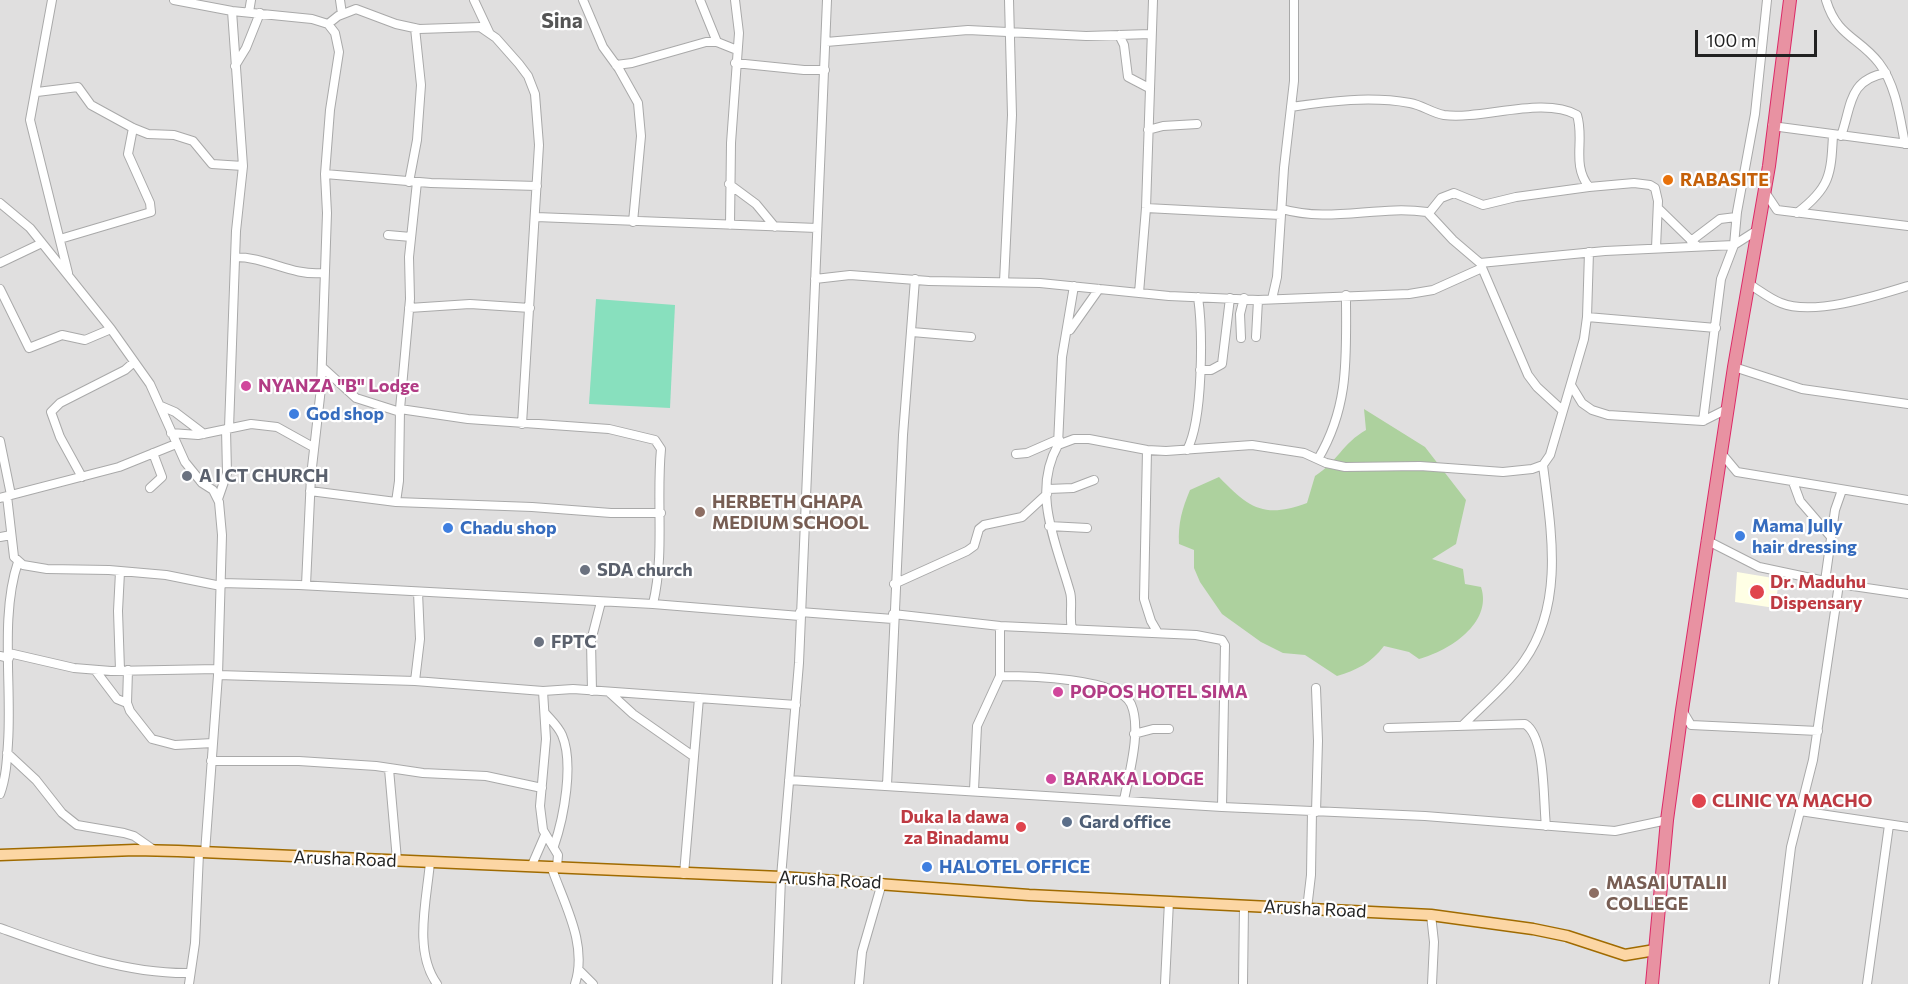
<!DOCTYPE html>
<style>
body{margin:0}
#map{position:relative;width:1908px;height:984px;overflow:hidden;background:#f2efe9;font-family:Commissioner,sans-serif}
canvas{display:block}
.scale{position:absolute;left:1695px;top:30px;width:122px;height:27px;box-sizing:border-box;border:3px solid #222;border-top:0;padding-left:8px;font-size:18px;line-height:21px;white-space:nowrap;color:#222;-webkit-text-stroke:4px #fff;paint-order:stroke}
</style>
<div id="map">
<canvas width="1908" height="984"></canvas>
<div class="scale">100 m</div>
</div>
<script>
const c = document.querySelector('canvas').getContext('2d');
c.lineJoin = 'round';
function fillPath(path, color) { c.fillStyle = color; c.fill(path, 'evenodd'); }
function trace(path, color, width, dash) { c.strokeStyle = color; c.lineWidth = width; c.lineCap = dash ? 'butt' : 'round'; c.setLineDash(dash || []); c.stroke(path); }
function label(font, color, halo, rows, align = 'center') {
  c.font = font + ' Commissioner,sans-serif'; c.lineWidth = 4.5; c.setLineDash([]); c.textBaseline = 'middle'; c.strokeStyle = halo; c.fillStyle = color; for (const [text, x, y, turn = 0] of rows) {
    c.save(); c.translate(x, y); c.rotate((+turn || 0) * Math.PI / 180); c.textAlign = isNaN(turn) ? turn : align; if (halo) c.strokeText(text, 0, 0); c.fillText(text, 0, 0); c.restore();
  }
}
const residential = new Path2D(`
 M0,0H1908V984H0Z`);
const education = new Path2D(`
 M1737,572L1779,579L1775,608L1735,602Z`);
const forest = new Path2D(`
 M1364,409L1425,447L1466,500L1456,544L1432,559L1463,569L1465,584L1481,587C1493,623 1449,651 1419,659L1409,652L1384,646C1371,663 1357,670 1337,676L1305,655L1283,653L1261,642L1222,614L1200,582L1194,568V550L1179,544C1178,523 1182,509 1190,490L1219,477C1249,508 1264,519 1307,503L1315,476C1337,462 1343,443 1366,430Z`);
const pitch = new Path2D(`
 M596,299L675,305L670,408L589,404Z`);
const minor = new Path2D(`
 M52,0L30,120L68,273
 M174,0L232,11L312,19L328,24L335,33L339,52L330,110L325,174L327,213L321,388L311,476L306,585
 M340,0L342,14
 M474,0L489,32
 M583,0L603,47L619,69L638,103L641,136L633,222
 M700,0L717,42
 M1826,0C1837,37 1859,37 1879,63C1896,85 1900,118 1905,144
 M249,12L251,0
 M328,24L338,16L356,9L396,24L419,29L480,27L496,38L519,64L528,76L535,94L539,145L522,424
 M1119,35L1124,45L1128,77L1149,88
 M826,42L968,30L1086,36L1151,34
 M735,63L804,70H825
 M616,65L632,63L706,42H717L737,50
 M235,66L246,48L260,13
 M37,92L78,87L91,105L133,128L148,134L174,135L193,141L212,164L243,166
 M1291,107C1330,101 1370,96 1410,103C1422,105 1432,113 1444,115C1482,120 1543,96 1577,115C1585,140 1571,164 1589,187L1634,183L1650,185L1655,188L1658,201L1656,248
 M1772,126L1908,144
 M1148,130L1163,126L1197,124
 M1841,136C1852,105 1848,80 1886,73
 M325,174L431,183L537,186
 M409,182L417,140L421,85L415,28
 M729,184L756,204L775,227
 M1765,192L1777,210L1908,226
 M0,203L30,228L111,329L150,384L185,462L202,483L213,490L219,502L222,535L218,675L205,853
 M1146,208L1281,215
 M1658,208L1697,246
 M1282,209C1330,223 1378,205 1427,212L1453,240L1480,263L1528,375L1537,387L1562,410
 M1429,213L1441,198L1454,193L1483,205L1516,197L1589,187
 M1797,213C1830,188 1831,175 1833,135
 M536,217L817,228
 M730,225L731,143L739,33L735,0
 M388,235L411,237
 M60,239L151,212L150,203L128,154L133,128
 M1691,241L1720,219L1736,217
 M235,257C267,257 291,276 323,273
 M0,263L42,243
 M1480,263L1605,251L1734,245L1759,229
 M815,279L850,275L929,281L1040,283L1169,296L1258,300L1409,294L1433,290L1482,268
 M1004,282L1012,115L1009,0
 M1749,284C1759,290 1770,299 1781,303C1813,316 1876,296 1908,286
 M0,289L29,348L62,335L85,340L111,329
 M1139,293L1146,208L1153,0
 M1272,299L1277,277L1284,168L1294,81V0
 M409,308L470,304L530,308
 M1587,317L1716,328
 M1070,330L1099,289
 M912,332L971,337
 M1256,337L1258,300
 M1241,338L1240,314L1244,298
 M322,367L356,398L400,412
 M1734,367L1802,389L1908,404
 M1200,370H1211L1222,364L1230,298
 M1571,385L1582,403L1592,410L1608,415L1703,421L1727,409
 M161,406L175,412L204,434
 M400,409L468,419L609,429L655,440L661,449C656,501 665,553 653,604
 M1703,421L1721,279L1734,245L1737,212L1755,114L1767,0
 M229,428L236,231L243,166L232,11
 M171,433L198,435L251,424L277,427L313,447
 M0,441L11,495
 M1058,445L1062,357L1074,286
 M1147,450L1144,599L1151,621L1158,633
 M1187,450C1203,420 1203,332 1198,297
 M1016,454L1027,453L1059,439
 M1722,454L1737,472L1908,500
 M1318,459C1350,405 1346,356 1346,295
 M82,477L60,437L51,412L60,403L125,370L134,362
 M1793,482L1800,501L1831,537
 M150,488L162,477L153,453
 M1048,489L1073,488L1094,480
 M310,491L396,502L532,507L611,513H661
 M7,496L14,557L23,565L47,569L109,570L166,575L221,586
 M0,498L119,467L176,444
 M218,499L227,473L226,429
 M396,502L399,481L400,409L410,299L409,257L417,182
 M1049,526L1087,528
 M0,537L11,535
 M1706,540L1759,567L1839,584L1908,594
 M120,572L118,611L120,670
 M1825,581L1835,510L1842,490
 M221,583L299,585L653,604L800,616
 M894,584L967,551L974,546L979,529L984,525L1022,517L1047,494
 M800,612L893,619
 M893,614L1000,626L1196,635L1222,640L1225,645L1222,807
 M1072,629C1069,616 1073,602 1070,592C1057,545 1031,493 1058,445L1074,439H1089L1147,450L1166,451L1252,445L1304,453L1326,463L1345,467L1420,466L1503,472L1532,469L1543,465L1550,455L1584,339L1587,317L1589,252
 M9,653L74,668L111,671L218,669
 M0,656L9,658
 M95,670L117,699L127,703
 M128,670L127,703L130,711L152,739L175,745L213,743
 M218,675L415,681L543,691L573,689L796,705
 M1000,676C1026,676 1119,678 1131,704C1142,729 1129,774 1124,800
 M415,681L420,639L418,592
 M1316,688L1318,741L1316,812
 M543,691L546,739L540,806L543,830L558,855L557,867
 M592,691L591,641L601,602
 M610,693L633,714L693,756
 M1682,710L1691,725L1818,731
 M545,713C551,720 558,726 562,735C574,763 564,817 554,846
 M1464,724C1484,704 1508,684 1524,661C1565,603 1551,530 1543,465
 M1388,728L1525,724C1546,737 1543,801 1546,826
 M1134,734L1153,729H1169
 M7,753L36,780L62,813L77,825L124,833L134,836L154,850
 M211,761H299L376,766L423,773L486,776L542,788
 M389,769L397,860
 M789,780L1222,807L1425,816L1615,831L1667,820
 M887,785L903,435L915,279
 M974,790L977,726L1000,676V626
 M0,794C6,778 7,760 8,743C12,687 0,615 18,562
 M1800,811L1908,827
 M430,862C427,899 413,951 437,984
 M532,865L545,835
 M551,866C564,904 588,944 575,984
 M684,874L699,698
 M1307,909L1311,875L1312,811
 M1431,915L1434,942L1432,984
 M0,928C61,950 124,974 190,973
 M579,970L593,984
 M189,984L195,943L199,853
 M777,984L781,877L799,663L827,0
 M859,984L862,952L882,883
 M1165,984L1169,901
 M1243,984L1244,906
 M1774,984L1791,847L1813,760L1839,584
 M1867,984L1889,825`);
const major = new Path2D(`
 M0,855L135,850L178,851L781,877L1029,895L1431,915L1533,929L1567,936L1625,955L1655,950`);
const highway = new Path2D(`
 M1652,984L1667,820L1682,710L1734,367L1769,166L1790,0`);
const markers = [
 [1668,180,6,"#e8710a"],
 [246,386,6,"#d1479c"],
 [294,414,6,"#3f7fe0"],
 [187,476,6,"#6b7280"],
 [700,512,6,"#8d6e63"],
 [448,528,6,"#3f7fe0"],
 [1740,536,6,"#3f7fe0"],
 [585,570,6,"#6b7280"],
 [1757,592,8,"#e0444e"],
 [539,642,6,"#6b7280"],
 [1058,692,6,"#d1479c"],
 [1051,779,6,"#d1479c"],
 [1699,801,8,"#e0444e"],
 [1067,822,6,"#5c6f8a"],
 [1021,827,6,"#e0444e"],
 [927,867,6,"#3f7fe0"],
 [1594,893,6,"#8d6e63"]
];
const foodNames = [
 ["RABASITE",1680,180]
];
const hotelNames = [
 ["NYANZA \"B\" Lodge",258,386],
 ["POPOS HOTEL SIMA",1070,692],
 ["BARAKA LODGE",1063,779]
];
const shopNames = [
 ["God shop",306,414],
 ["Mama Jully",1752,526],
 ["hair dressing",1752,547],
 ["Chadu shop",460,528],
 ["HALOTEL OFFICE",939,867]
];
const worshipNames = [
 ["A I CT CHURCH",199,476],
 ["SDA church",597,570],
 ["FPTC",551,642]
];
const educationNames = [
 ["HERBETH GHAPA",712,502],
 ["MEDIUM SCHOOL",712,523],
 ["MASAI UTALII",1606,883],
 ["COLLEGE",1606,904]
];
const healthNames = [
 ["Dr. Maduhu",1770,582],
 ["Dispensary",1770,603],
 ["CLINIC YA MACHO",1712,801],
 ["Duka la dawa",1009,817,"right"],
 ["za Binadamu",1009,838,"right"]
];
const serviceNames = [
 ["Gard office",1079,822]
];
const streetNames = [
 ["Arusha Road",345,859,2],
 ["Arusha Road",830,880,3],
 ["Arusha Road",1315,909,3]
];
const quarterNames = [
 ["Sina",562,21]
];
fillPath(residential, '#e0dfdf');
fillPath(education, '#ffffe5');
fillPath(forest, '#add19e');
fillPath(pitch, '#88e0be');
trace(minor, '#a9a9a9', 10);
trace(major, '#a06b00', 13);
trace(highway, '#dc2a67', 14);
trace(minor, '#fff', 8);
trace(major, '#fcd6a4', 10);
trace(highway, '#e892a2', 12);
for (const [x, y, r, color] of markers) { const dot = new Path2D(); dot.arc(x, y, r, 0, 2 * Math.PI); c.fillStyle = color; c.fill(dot); trace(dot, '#fff', 2); }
label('bold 18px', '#c56008', '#fff', foodNames, 'left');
label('bold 18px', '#b23c85', '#fff', hotelNames, 'left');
label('bold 18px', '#366cbe', '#fff', shopNames, 'left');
label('bold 18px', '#5b616d', '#fff', worshipNames, 'left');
label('bold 18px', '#785e54', '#fff', educationNames, 'left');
label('bold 18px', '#be3a42', '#fff', healthNames, 'left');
label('bold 18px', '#4e5e75', '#fff', serviceNames, 'left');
label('18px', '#222', '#fff', streetNames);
label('bold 21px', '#555', '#fff', quarterNames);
</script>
